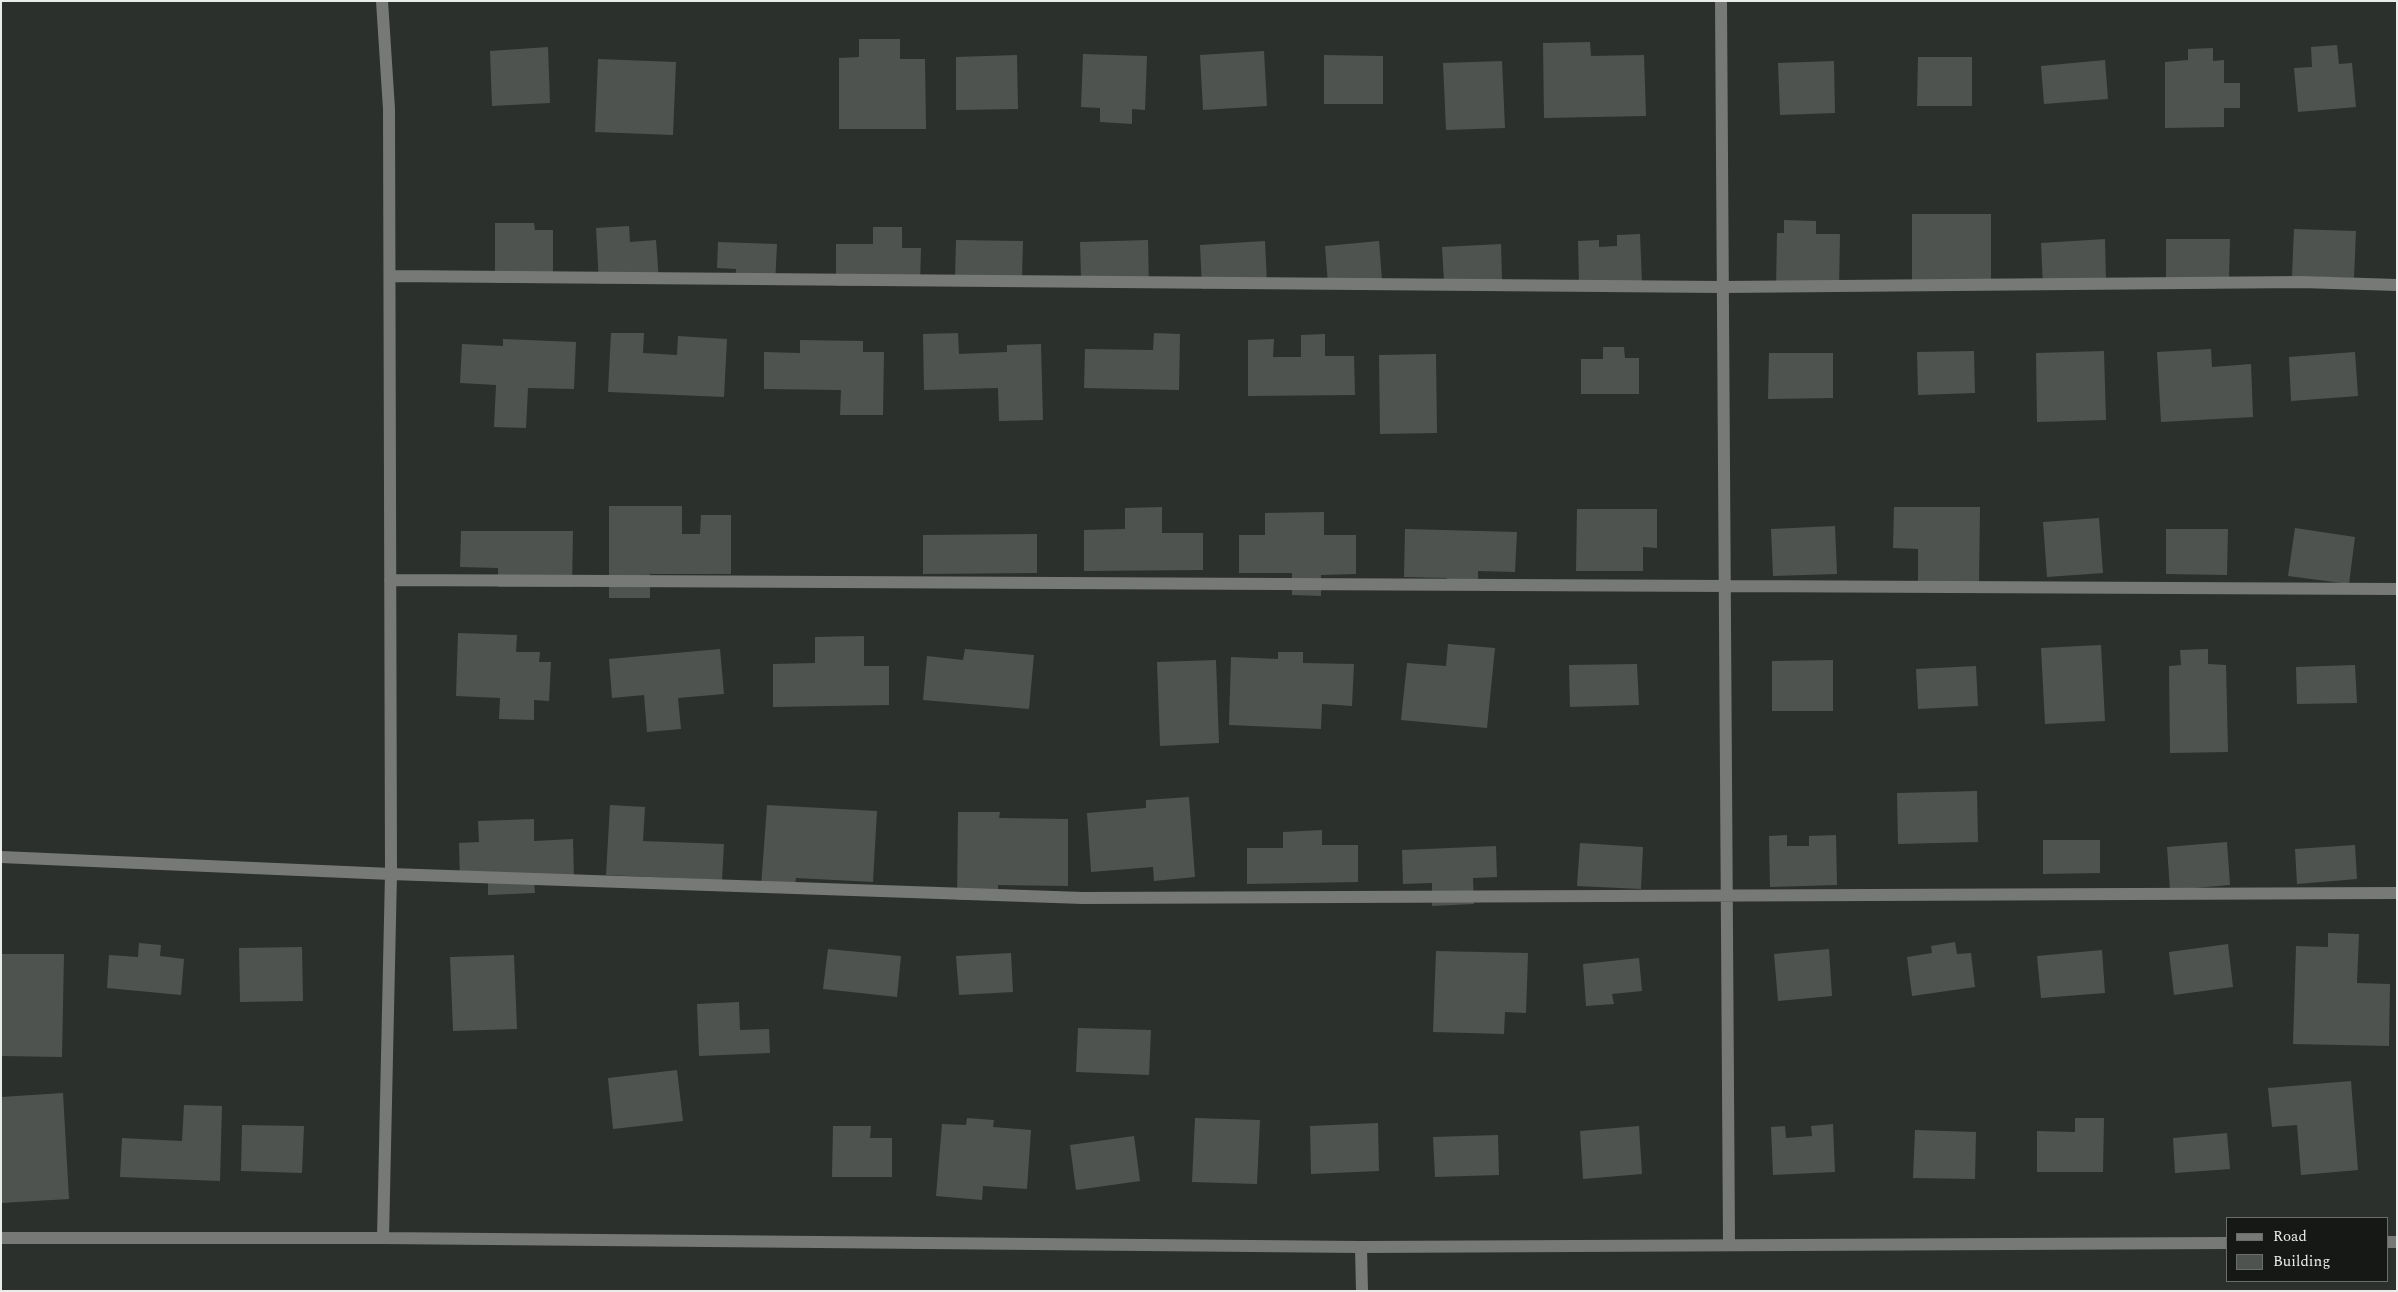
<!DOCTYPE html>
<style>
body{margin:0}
#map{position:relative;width:2398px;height:1292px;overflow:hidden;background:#2c302d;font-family:Spectral,serif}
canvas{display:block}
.frame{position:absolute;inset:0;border:2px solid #e9ece9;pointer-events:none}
.legend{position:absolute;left:2226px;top:1217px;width:162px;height:65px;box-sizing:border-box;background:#161816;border:1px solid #6a6d6a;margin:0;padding:6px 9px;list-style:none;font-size:15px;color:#e9ece9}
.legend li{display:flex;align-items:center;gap:10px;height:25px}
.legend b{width:25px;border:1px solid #6a6d6a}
</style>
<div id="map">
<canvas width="2398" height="1292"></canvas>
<div class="frame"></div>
<ul class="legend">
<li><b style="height:6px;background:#777977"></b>Road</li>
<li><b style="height:14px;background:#4e534f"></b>Building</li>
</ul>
</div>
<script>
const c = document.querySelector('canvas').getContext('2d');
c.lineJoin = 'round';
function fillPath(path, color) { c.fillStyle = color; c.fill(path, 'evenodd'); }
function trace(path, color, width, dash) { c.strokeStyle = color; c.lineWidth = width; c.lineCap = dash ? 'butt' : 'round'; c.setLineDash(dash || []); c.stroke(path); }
const building = new Path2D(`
 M859,39H900V59H925L926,129H839V58L859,57Z
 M1590,42L1591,56L1644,55L1646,116L1544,118L1543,43Z
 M2337,45L2339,64L2352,63L2356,107L2298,112L2294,68L2312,67L2311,47Z
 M548,47L550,103L492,106L490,51Z
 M2213,48V61L2224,60V83H2240V108H2224V127L2165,128V62L2188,60V49Z
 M1264,51L1267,106L1203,110L1200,55Z
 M1083,54L1147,56L1145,110L1132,109V124L1100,122V108L1081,107Z
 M1017,55L1018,109L956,110V57Z
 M1324,55L1383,56V104H1324Z
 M1918,57H1972V106H1917Z
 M598,59L676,62L673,135L595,132Z
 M2105,60L2108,99L2044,104L2041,66Z
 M1502,61L1505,128L1446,130L1443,63Z
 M1834,61L1835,113L1780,115L1778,63Z
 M1912,214H1991V283H1912Z
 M1784,220L1816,221V234H1840L1839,288L1776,287L1777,233H1784Z
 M495,223H534L535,230H553V283H495Z
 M629,226L630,242L656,240L659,281L599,284L596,228Z
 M873,227H902V248H921L920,285L836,286V244H873Z
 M2294,229L2356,231L2354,278L2292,276Z
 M1640,234L1642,283L1579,286L1578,241L1599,240V247L1617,246V235Z
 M2105,239L2106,282L2043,286L2041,243Z
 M2166,239H2230L2229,278H2166Z
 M956,240L1023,241L1022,278L955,277Z
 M1148,240L1149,288L1081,279L1080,242Z
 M1265,241L1267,284L1202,289L1200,245Z
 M1379,241L1382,280L1328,284L1325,246Z
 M718,242L777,244L775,285L735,284L736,269L717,268Z
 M1501,244L1502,280L1444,282L1442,247Z
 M611,333H644L643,353L677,355L678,336L727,339L724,397L608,392Z
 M958,333L959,354L1007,352V345L1041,344L1043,420L999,421L998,388L924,390L923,334Z
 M1154,333L1180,334L1179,390L1084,388L1085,349L1153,350Z
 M1325,334V356H1354L1355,395L1248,396V340L1274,339L1273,357H1301V335Z
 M503,339L576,342L574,389L528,388L526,428L494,427L496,385L460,383L462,344L503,346Z
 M800,340L863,341V352H884L883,415H840L841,390L764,389V352L800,353Z
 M1603,347H1624L1625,358H1639V394H1581V359H1603Z
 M2211,349L2212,367L2251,364L2253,417L2161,422L2157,352Z
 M1974,351L1975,393L1918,395L1917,352Z
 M2104,351L2106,420L2037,422L2036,353Z
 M2355,352L2358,396L2291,401L2289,357Z
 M1769,353H1833V398L1768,399Z
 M1436,354L1437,433L1380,434L1379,355Z
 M609,506H682V534H700L701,515H731V574H650V598H609Z
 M1162,507V533H1203V570L1084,571V530L1125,529V508Z
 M1894,507H1980L1979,583H1918V549L1893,548Z
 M1577,509H1657V548L1643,547V571H1576Z
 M1324,512V535H1356V574L1321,575V596L1292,595V573H1239V535H1265V513Z
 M2099,518L2103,573L2047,577L2043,522Z
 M1835,526L1837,574L1773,576L1771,529Z
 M2295,528L2355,537L2349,584L2288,576Z
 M1405,529L1517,532L1515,572L1478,571V590H1446L1447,578L1404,577Z
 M2166,529H2228L2227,575L2166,574Z
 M461,531H573L572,587H498V568L460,567Z
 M1037,534V573L923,574V535Z
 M458,633L517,635L516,652H540L539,662H551L549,701L534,700V720L499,719L500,698L456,696Z
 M864,636V666H889V705L773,707V664L815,663V637Z
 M1448,644L1495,648L1487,728L1401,720L1407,663L1446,666Z
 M2101,645L2105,721L2045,724L2041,648Z
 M720,649L724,694L678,698L681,729L647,732L644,695L612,698L609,659Z
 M965,649L1034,655L1029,709L923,700L927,656L963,660Z
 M2208,649V664L2226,665L2228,752L2170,753L2169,666L2181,665L2180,650Z
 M1278,652H1303V663L1354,664L1352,706L1322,704L1321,729L1229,725L1231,657L1278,659Z
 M1216,660L1219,743L1160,746L1157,662Z
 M1833,660V711H1772V661Z
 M1637,664L1639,705L1570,707L1569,665Z
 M2355,665L2357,703L2297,704L2296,667Z
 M1976,666L1978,706L1918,709L1916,669Z
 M1977,791L1978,842L1898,844L1897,793Z
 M1189,797L1195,877L1154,881L1153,867L1091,872L1087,813L1146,808V800Z
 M610,805L645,807L643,841L724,844L722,880L606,875Z
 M767,805L877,811L873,882L796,878L795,889L761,887Z
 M958,812H1000L999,818L1068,819V886L998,885V900H957Z
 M534,819V841L573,839L574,880L534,882L535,893L488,895V879L460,881L459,843L479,842L478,821Z
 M1322,830V845H1358V882L1247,884V848H1283V832Z
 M1787,835V846H1809V836L1836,835L1837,885L1770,887L1769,836Z
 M2043,840H2100V873L2043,874Z
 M2227,842L2230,885L2170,890L2167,847Z
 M1580,843L1643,847L1641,889L1577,886Z
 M2355,845L2357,879L2297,884L2295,849Z
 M1496,846L1497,877L1473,878L1474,904L1432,906V883L1403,884L1402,850Z
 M2328,933L2359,934L2357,983L2390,984L2389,1046L2293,1044L2296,946L2328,947Z
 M1955,942L1957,954L1971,953L1975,987L1912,996L1907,957L1932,953L1931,946Z
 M139,943L161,945L160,956L184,959L181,995L107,988L109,955L138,957Z
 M2228,944L2233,987L2174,995L2169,952Z
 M302,947L303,1001L240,1002L239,948Z
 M828,949L901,956L897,997L823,989Z
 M1829,949L1832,996L1778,1001L1774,954Z
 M2102,950L2105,993L2041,998L2037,956Z
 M1436,951L1528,953L1526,1013L1505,1012L1504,1034L1433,1032Z
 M1011,953L1013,992L959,995L956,956Z
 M1,954H64L62,1057L1,1056Z
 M514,955L517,1029L453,1031L450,957Z
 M1639,958L1642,991L1612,994L1614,1004L1586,1006L1583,964Z
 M739,1002L740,1030L769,1029L770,1053L699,1056L697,1004Z
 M1078,1028L1151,1030L1149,1075L1076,1072Z
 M677,1070L683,1121L613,1129L608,1078Z
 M2351,1081L2358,1170L2301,1175L2297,1125L2272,1127L2268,1088Z
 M63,1093L69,1199L1,1203V1097Z
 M184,1105L222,1106L220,1181L120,1177L122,1138L182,1141Z
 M967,1118L994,1120L993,1127L1031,1130L1027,1189L983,1186L982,1200L936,1196L942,1124L966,1125Z
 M1195,1118L1260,1120L1257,1184L1192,1182Z
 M2075,1118H2104L2103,1172H2037V1131L2075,1132Z
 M1378,1123L1379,1171L1311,1174L1310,1126Z
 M1833,1124L1835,1172L1773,1175L1771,1127L1785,1126L1786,1138L1812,1136L1811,1126Z
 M242,1125L304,1126L302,1173L241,1171Z
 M833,1126H871L870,1138H892V1177H832Z
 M1639,1126L1642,1174L1583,1179L1580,1131Z
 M1915,1130L1976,1132L1975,1179L1913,1178Z
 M2227,1133L2230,1169L2175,1173L2173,1138Z
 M1498,1135L1499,1175L1435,1177L1433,1137Z
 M1134,1136L1140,1181L1076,1190L1070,1145Z`);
const minor = new Path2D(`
 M382,1L389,109L391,874L383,1238
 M1721,1L1729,1243
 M391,276L1722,287L2302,282L2397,285
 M390,580L2397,589
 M1,857L391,874L1083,898L2397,893
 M1,1238H383L1361,1247L2227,1243
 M2387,1242H2397
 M1361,1247L1362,1291`);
fillPath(building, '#4e534f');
trace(minor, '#777977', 12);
</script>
